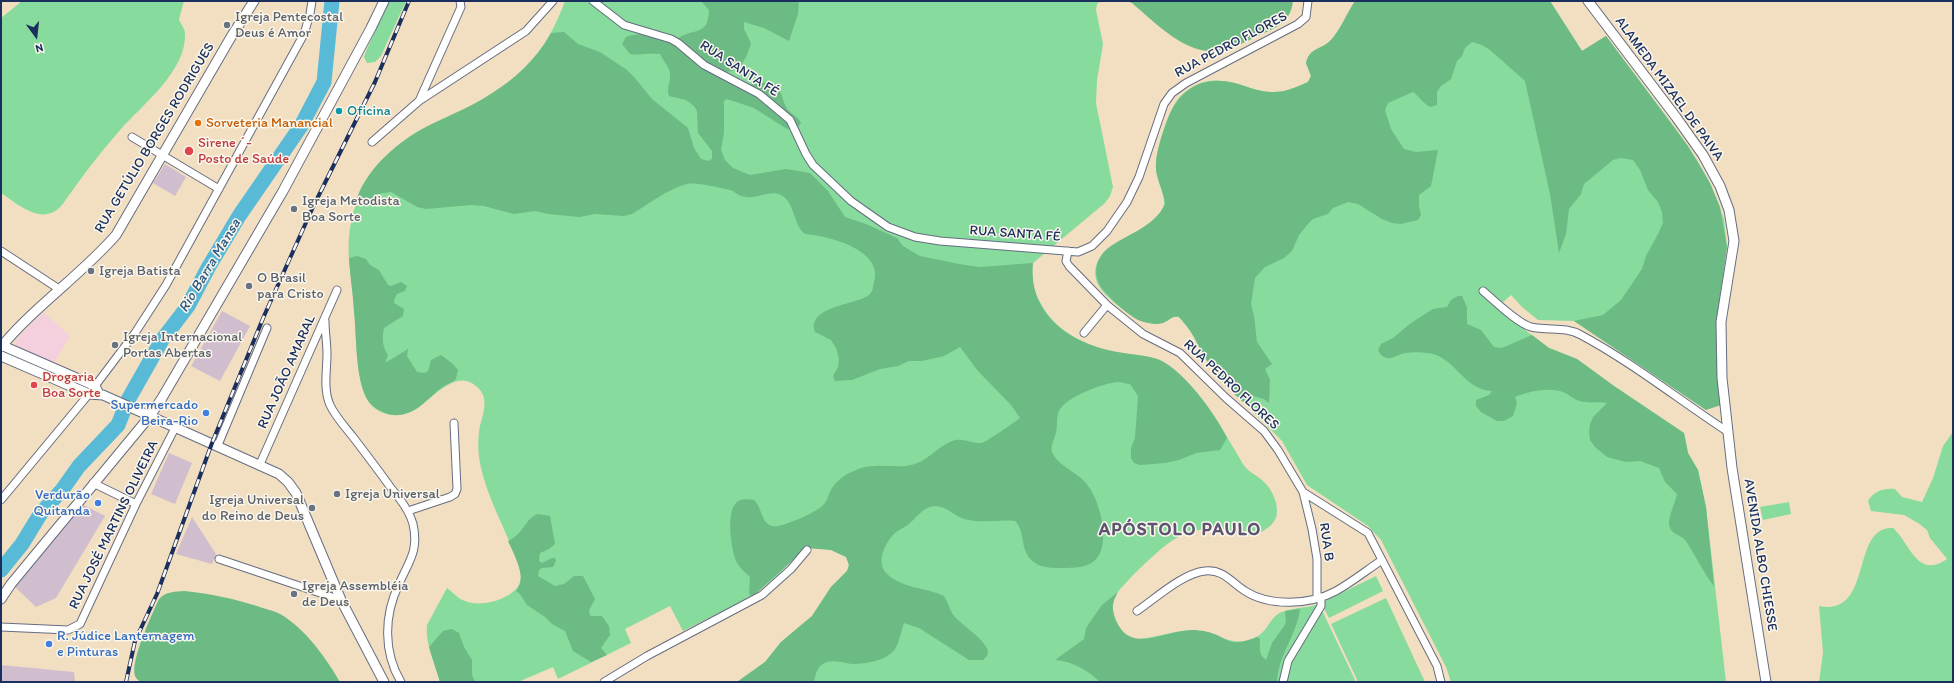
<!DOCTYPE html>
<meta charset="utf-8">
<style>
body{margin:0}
#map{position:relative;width:1954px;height:683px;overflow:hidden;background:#f2dfc1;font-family:Itim,sans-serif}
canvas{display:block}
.frame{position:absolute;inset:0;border:2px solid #1b2f5e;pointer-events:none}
.north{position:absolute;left:16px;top:16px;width:40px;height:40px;-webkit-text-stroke:3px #fbf7ec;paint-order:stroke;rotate:165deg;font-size:11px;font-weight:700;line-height:16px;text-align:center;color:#1b2f5e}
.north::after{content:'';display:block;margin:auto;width:14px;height:18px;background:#1b2f5e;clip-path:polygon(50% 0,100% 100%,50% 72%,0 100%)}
</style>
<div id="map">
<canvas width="1954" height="683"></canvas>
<div class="frame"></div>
<div class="north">N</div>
</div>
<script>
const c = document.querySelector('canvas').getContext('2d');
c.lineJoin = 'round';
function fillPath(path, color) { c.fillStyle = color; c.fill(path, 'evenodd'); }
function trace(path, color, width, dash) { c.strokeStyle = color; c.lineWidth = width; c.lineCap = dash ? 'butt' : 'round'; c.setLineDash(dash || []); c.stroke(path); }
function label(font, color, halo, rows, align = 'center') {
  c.font = font + ' Itim,sans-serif'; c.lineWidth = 3; c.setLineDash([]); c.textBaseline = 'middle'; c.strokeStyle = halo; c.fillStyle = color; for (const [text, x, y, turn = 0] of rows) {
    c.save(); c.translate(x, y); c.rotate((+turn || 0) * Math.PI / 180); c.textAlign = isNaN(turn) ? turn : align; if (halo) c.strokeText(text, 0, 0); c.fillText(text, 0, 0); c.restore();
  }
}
const built = new Path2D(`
 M43,312L70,336L53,365L17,347L15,341Z`);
const industrial = new Path2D(`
 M165,164L186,177L175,196L153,183Z
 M222,311L250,326L220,381L191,366Z
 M169,453L192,463L175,504L151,494Z
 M82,504L105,516L56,598L36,607L15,587Z
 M192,517L216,554L212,564L176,554Z
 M1,665L74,672L75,682H1Z`);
const green = new Path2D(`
 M22,1H184L179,19C180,24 185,28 185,33C187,71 142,105 120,130C99,154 80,179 62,205C43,227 19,205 1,193V18Z
 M389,1H406L381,56L375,62L367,63L364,57L366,51Z
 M565,1H1101L1097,4L1096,10L1103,44L1097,80L1096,103L1113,187L1110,196L1105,203L1033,263C1029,276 1033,290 1040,302C1055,332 1087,347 1119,353C1135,355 1153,355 1167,365C1201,388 1220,425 1240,459C1248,474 1254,472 1264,482C1273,490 1281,509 1275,520C1271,527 1260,534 1252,535C1242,537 1234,531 1224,529C1218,528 1212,528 1206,529C1194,530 1183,534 1173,540C1159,549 1128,579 1118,592C1114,597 1112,603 1113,609C1115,622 1122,634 1133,639C1156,639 1177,628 1200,631C1218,633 1231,646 1249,640C1268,634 1266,623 1278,614C1287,608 1308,608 1319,604L1356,682H737L765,662L781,642L812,616L831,587L847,571L849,565L846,557L831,550L813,547L802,550L781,572L752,597L683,631L670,606L625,629L631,643L558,679L553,667L518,682H440C435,664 425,644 427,625L447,588C453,592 458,599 465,601C482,609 524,597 521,574C510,534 485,498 479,457C478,449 478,440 479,432C481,416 492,399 476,386C449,363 423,419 393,415C383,414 373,409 368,401C355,380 356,328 354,303C352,281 347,260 349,237C354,186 381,151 426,127C436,122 446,118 456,114C476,104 496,93 512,79C540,56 553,33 565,1Z
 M1355,1H1550L1582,51L1606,36L1678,132L1697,160L1710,183L1724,219L1727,247L1716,323L1718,371L1706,410L1574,321L1538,320L1522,307L1511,295L1501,304L1525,330L1549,348L1577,359L1614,386L1684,433L1688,453L1698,470L1706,507L1726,682H1451L1446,667L1381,540L1368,526L1307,485L1282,441L1223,381L1201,350L1195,337L1179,317C1172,315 1164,323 1157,324C1140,325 1102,297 1097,282C1084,241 1155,236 1164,205C1166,198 1157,179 1156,170C1155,152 1167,113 1178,99C1183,93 1190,88 1198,85C1222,72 1246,92 1271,92C1284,93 1297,87 1308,82L1311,76L1306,63C1310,47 1321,50 1330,41C1340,31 1347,13 1355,1Z
 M1953,432V682H1819L1823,653L1819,606C1874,617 1850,525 1893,528C1910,543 1917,580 1947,559L1930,538L1927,530L1918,523L1904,515L1871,511L1868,501C1874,491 1884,488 1895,489L1902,497L1922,502L1933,478L1943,446Z
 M1789,502L1791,514L1763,520L1760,507Z
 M1376,576L1383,591L1329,618L1321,603Z
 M1386,598L1425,682H1358L1331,624Z`);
const forest = new Path2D(`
 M701,1H799L798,14L789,41L764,28L744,22V29L751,43C747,57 741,72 725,72L741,86C752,85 773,77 779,89C782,95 783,101 786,107C790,114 798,116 801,123L798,127L787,129L754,108L727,99L724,101V133L721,150L725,160L733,168L750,175L786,169L810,173L828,191L845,217L866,224L897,238L903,246L920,256L959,264L980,267L1033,263C1028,315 1071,344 1118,352C1132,355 1147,355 1160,360C1184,371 1216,415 1227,438L1220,450L1196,453L1179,460L1165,463L1140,465L1134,463L1131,458V448L1135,438L1138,396L1130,384C1126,384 1121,382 1118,382C1104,383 1065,397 1059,411C1056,417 1058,425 1056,432C1055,439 1050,445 1052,452C1057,464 1073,471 1082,479C1091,487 1097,501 1100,513C1103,522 1103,531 1103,540C1101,566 1084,568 1062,568C1054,568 1042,568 1035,563C1018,551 1027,533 1015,521C999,519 980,524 964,519C954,516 948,507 936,506C924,506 917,517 909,524C904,528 898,530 894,534C885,543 876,562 886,573C902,589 925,587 944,596C948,602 950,611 954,616C965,628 980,635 988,650L987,656L983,660H969L919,628L904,623C901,631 900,641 895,649C887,661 865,664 852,664C844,663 834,660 827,662C818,664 815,675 814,682H737L765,662L781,642L812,616L831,587L847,571L849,565L846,557L831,550L806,548L752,597L749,593L750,577C744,571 740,569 736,561C731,549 726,512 736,503C740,498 748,499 754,500C763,508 761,529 778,526C789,524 818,512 824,504C828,500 828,495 831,490C835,482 845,474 854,471C870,463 887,467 905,466C926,464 933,450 950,442C962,436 970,444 982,443C986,442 1015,422 1020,418L1011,405L978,371L960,347L944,356L922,361H909L898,366L880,369L852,380L835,381L833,376L838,367L839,359L836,348L831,340L815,332C806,305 860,305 870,294C873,291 873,286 874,282C884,250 829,236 805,234C793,225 795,202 781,195C767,188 750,206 733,191C723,188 695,182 687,184C667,189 649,204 632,214L624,216L595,214L579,217L548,214L535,211L514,214L484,206L471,205L426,209L417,207L391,192L377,194L371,199L364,200L357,198C368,167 399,141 426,127C447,116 469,108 489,95C514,80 537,59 551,33L564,32L578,44L600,52L627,70L635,78L652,99L688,128L694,148L701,159L708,161L712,159V151L698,133L697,111L694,106L686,100L669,96C666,88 671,82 670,74C670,67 663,61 660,54C650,52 641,56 630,54L622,44L626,37C637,33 668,32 677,39C693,27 708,38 709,10Z
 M1127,1H1293C1291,21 1278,27 1262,34C1248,41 1230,50 1215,51C1185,54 1153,21 1132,3Z
 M1355,1H1550L1582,51L1606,36L1688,146L1710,183L1720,207L1727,247L1716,323L1721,405L1706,410L1574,321L1603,315L1621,300L1642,269L1646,256L1658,234L1663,223L1662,212L1658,202L1648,190L1640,170L1633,160L1621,158L1613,160L1584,184L1581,194L1569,209L1566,234L1559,253L1550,194L1525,81L1490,50L1482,45L1472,42L1465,48L1462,56L1457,61L1451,79L1441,86L1437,92V105L1431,107C1424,105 1420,97 1413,92L1388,103L1385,110L1391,129L1404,149L1416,152L1438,150L1431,186L1419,195V206L1421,215L1418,220L1401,224L1392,223L1382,219L1358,204L1348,202L1333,208L1328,214L1313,219L1307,225L1299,235L1292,251L1284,258L1265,267L1255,278L1251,304L1254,316L1257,342L1272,364L1265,369L1270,380L1269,403L1264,399L1253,396L1243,402C1227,388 1211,370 1201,351C1195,339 1190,328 1179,317C1173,315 1170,320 1165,322C1157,326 1146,323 1138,320C1127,314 1114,302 1105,292C1093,280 1093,261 1107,249C1126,234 1154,228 1165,204C1164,192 1157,181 1156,169C1155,153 1162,136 1167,121C1179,89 1201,75 1235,83C1247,86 1259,92 1271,92C1283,93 1297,87 1308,82L1311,76L1306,63C1310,47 1321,50 1330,41C1340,31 1347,13 1355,1Z
 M357,256L366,259L370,265L379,270L388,285L391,286L401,282L407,286L405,291L397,294L394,300V303L404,309L403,316L384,328C382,338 382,346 388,355L385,363L408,349L407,356L417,372L424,373L428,371L431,360L441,355L453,364L458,370L456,379C452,383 446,384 441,388C427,399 417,414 398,415C387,416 373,409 367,399C355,377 357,338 354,312C353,294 350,276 349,258Z
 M1458,296H1462L1467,307V324L1481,330L1494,347L1502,348L1532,335L1549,348L1577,359L1614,386L1684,433L1688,453L1698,470L1706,507L1714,586C1703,572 1696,556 1686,541C1681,534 1670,535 1669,524C1669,514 1675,504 1677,494L1665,482L1659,468L1640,461L1626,462L1607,457L1595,447L1590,440L1589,432L1590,424L1593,417L1607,403C1598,401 1589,404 1580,401C1574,400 1569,394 1563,392C1550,387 1529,391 1515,397L1517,403L1513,416L1504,421H1497L1481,412L1476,406V400L1489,395L1492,391C1465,390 1457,361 1433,354C1424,352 1413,352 1405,353C1399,354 1393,359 1387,358C1382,357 1380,354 1378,350L1381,344L1393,338L1411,323L1433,309L1447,307L1451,300Z
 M538,514L550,516L555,544L549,549L540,553L539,561L542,563L552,558H555L556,561L553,567L542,568L539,570L538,576L555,586L564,584L574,576H583L595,599C593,605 586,610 591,616H602L609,626L610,635L601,648L607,655L591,662L573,651L565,631L552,624L545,617L527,605L520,594L516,591C528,577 514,555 508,541C525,533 524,519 538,514Z
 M185,591C212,594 231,598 257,606C264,609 273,610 280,614C305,628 326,658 340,682H141C139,681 136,679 135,676C130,661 152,614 159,599C166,591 175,592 185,591Z
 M1118,592C1112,602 1111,610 1116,621C1131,655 1165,630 1192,630C1201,630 1211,632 1219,636C1223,638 1228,641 1233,642C1241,643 1249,640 1257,637L1260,639C1260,648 1258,654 1266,660L1272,643L1284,626L1286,622L1285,611L1300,609C1297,635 1278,655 1277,682H1100C1089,671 1072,661 1055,660L1084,639L1086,628L1090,622L1102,605Z
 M452,629L459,633L464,647L472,660V675L475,682H440L429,647L443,631Z`);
const river = new Path2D(`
 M1,570L22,544L41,513L62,490L79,466L118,425L128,400L162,340L188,306L208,268L239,216L301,126L324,82L332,1`);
const minor = new Path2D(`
 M593,1L624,25L671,39L678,43L704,65L759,94L783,114L790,120L806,154L813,165L851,201L888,227L915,237L940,241L1078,252L1092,246L1107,231L1127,202L1139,177L1164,104L1172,93L1186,83L1298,24L1306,17L1308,1
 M419,101L461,7L460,1
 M132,137L219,189
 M372,142L419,101L526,31L553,1
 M1,251L59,289
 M1068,251L1066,261L1069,266L1107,305L1143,334L1180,353L1226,398L1264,431L1278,450L1303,492L1368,533L1437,666L1441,682
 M1483,291C1495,301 1517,323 1531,327C1549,331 1565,326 1581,335C1633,363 1679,400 1728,432
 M325,321C325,332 327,343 327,354C327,370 323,389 330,405C335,416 345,427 353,437C366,454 379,471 391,488C400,499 409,510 413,524C419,551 409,561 399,584C384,615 383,652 401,682
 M1084,333L1107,305
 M218,445L267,328
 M260,464L337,290
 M93,483L136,504
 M1303,492L1312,529L1317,559V598
 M1,500L89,394L135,333L166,285L304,34L310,14L312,1
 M408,511L450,497L455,494L457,489L454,423
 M219,559L341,600
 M1137,611C1156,598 1183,573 1205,571C1223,569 1231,582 1245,591C1270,607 1310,605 1336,591C1352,582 1367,570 1382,560
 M1,627L68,630L80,624L136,504L175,428
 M604,682L647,656L762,595L791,569L807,550
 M1283,682L1288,661L1321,606V597`);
const tertiary = new Path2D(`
 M1588,1L1676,117L1703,155L1720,186L1729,210L1734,241L1721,322L1722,378L1732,468L1766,682
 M1,345L95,386L99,394
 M1,347C35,306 81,275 116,235L231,37L254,1
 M1,356L89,394L103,395L279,474L288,482L296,493L341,600L384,682
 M1,599L11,584L150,416L162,398L283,191L371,28L384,1`);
const rail = new Path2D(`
 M126,682L135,641L157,594L212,443L264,316L313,207L375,82L409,1`);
const markers = [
 [227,25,4,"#6b7280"],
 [339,111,4,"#0f9aa8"],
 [198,123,4,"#e8710a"],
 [189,151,5,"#e0444e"],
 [294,209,4,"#6b7280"],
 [91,271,4,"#6b7280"],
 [249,286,4,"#6b7280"],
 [115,345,4,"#6b7280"],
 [34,385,4,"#e0444e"],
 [206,413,4,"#3f7fe0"],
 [337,494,4,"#6b7280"],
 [98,503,4,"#3f7fe0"],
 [312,508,4,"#6b7280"],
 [294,594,4,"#6b7280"],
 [49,644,4,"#3f7fe0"]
];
const worshipNames = [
 ["Igreja Pentecostal",235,17],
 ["Deus é Amor",235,33],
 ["Igreja Metodista",302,201],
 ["Boa Sorte",302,217],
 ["Igreja Batista",99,271],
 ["O Brasil",257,278],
 ["para Cristo",257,294],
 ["Igreja Internacional",123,337],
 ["Portas Abertas",123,353],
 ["Igreja Universal",345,494],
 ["Igreja Universal",304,500,"right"],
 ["do Reino de Deus",304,516,"right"],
 ["Igreja Assembléia",302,586],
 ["de Deus",302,602]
];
const streetNames = [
 ["RUA PEDRO FLORES",1231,45,-28],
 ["RUA SANTA FÉ",739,69,33],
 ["ALAMEDA MIZAEL DE PAIVA",1669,89,54],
 ["RUA GETÚLIO BORGES RODRIGUES",155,138,-59],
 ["RUA SANTA FÉ",1015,234,4],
 ["RUA JOÃO AMARAL",287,372,-66],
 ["RUA PEDRO FLORES",1231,385,43],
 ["RUA JOSÉ MARTINS OLIVEIRA",114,525,-64],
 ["RUA B",1326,542,82],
 ["AVENIDA ALBO CHIESSE",1760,555,81]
];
const cultureNames = [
 ["Oficina",347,111]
];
const foodNames = [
 ["Sorveteria Manancial",206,123]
];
const healthNames = [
 ["Sirene ´-",198,143],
 ["Posto de Saúde",198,159],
 ["Drogaria",42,377],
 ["Boa Sorte",42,393]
];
const shopNames = [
 ["Supermercado",198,405],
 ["Beira-Rio",198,421],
 ["Verdurão",90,495],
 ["Quitanda",90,511],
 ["R. Júdice Lanternagem",57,636,"left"],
 ["e Pinturas",57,652,"left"]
];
const waterNames = [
 ["Rio Barra Mansa",210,266,-59]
];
const districtNames = [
 ["APÓSTOLO PAULO",1180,530]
];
fillPath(built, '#f4cfde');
fillPath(industrial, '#d0bdce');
fillPath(green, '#86db9d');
fillPath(forest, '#6cbb84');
trace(river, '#59bad8', 15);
trace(minor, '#666d81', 9);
trace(tertiary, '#666d81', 11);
trace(minor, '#fff', 7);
trace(tertiary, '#fff', 9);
trace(rail, '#1b2f5e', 4);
trace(rail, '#fbf7ec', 2.5, [8]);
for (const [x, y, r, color] of markers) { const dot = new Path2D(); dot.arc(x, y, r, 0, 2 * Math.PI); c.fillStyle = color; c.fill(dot); trace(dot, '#fbf7ec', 1.5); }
label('14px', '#5b616d', '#fbf7ec', worshipNames, 'left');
label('14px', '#1b2f5e', '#fbf7ec', streetNames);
label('14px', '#0d838f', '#fbf7ec', cultureNames, 'left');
label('14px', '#c56008', '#fbf7ec', foodNames, 'left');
label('14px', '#be3a42', '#fbf7ec', healthNames, 'left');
label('14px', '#366cbe', '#fbf7ec', shopNames, 'right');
label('italic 15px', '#2e5983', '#fbf7ec', waterNames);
c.letterSpacing = '1px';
label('bold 18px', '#5d5471', '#fbf7ec', districtNames);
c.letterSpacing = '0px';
</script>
